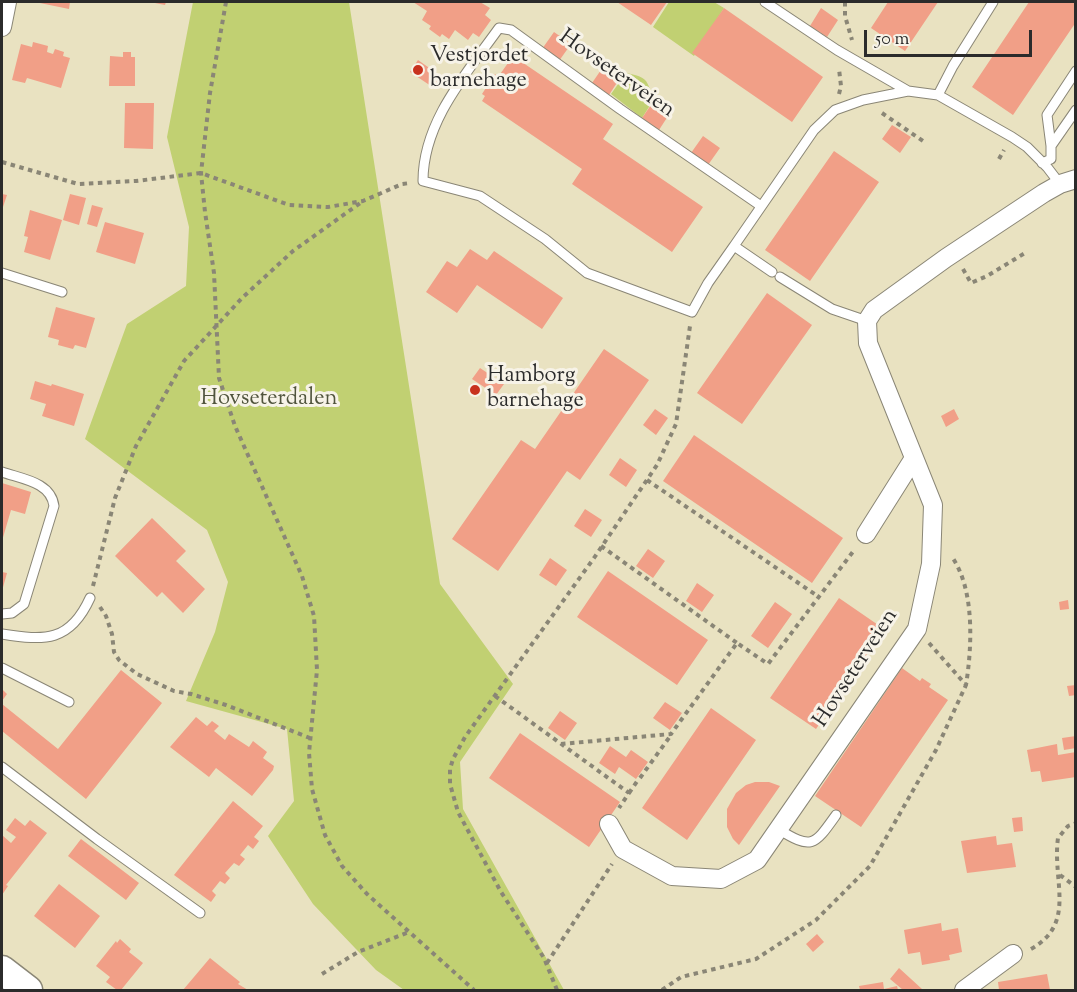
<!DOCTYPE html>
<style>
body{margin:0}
#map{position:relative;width:1077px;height:992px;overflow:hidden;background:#e9e2c1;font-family:"Sorts Mill Goudy",serif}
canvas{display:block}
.frame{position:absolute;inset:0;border:3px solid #2b2b2b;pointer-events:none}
.scale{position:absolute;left:864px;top:30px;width:168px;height:27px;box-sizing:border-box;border:3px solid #2b2b2b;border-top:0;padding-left:8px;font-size:18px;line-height:21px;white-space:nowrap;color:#2b2b2b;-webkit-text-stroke:4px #f7f3e8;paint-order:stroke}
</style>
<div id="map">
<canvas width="1077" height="992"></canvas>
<div class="frame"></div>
<div class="scale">50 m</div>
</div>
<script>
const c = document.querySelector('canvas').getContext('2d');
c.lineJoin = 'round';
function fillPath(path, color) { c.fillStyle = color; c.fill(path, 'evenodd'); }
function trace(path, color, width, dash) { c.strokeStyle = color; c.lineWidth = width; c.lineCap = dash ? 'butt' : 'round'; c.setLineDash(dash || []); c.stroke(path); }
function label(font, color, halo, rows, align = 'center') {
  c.font = font + ' "Sorts Mill Goudy",serif'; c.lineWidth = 6; c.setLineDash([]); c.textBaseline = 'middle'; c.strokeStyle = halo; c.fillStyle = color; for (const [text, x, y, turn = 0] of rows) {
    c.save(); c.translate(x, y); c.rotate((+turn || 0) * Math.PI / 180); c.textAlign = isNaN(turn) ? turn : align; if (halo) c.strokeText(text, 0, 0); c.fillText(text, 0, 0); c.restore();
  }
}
const green = new Path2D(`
 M193,2H349L440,584L513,684L460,762L463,809L564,990H404L376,970L313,904L268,836L294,801L287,729L186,701L215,632L228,582L207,530L85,439L127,324L186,286L189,227L167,137Z
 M669,2H714L724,8L694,56L653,27Z
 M626,73C632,74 642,76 646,81C649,86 650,90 655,94L654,99L642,118L611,94Z`);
const building = new Path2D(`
 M35,2H70L69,9Z
 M150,2H166L165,5Z
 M413,2H480L490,8L485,15L491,20L479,37L473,33L468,40L455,30L449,39L442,34L440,37L429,29L431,26L422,20L427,11Z
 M617,2H667L651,25Z
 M888,2H938L905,51L871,28Z
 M1029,2H1076V22L1013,115L972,87Z
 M724,8L823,77L792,122L692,53Z
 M821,8L838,20L827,37L810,26Z
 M554,32L571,44L559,61L542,49Z
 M33,42L48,46L47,52L53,54L55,49L64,52L63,56L70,58L61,88L27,78L25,83L12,80L21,44L32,47Z
 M123,52H131V57H135V86H109L110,56L123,57Z
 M513,56L613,124L603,139L703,207L672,252L572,184L582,169L482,101L485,96L482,94L495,74L498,77Z
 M418,60L442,77L434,88L410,72Z
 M603,67L620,78L609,95L592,83Z
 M653,102L670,113L659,130L642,118Z
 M125,103H154L153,149L124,148Z
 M892,125L911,137L900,153L882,139Z
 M703,136L720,148L708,165L691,153Z
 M834,151L879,182L810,281L765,250Z
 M2,194L7,195L3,207H2Z
 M70,194L86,198L79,225L63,220Z
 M92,205L103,208L97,227L87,224Z
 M30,210L62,220L50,260L24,252L28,237L24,236Z
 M105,222L144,233L135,264L96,252Z
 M470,249L487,260L494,251L563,298L542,329L477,285L457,313L426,292L447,261L457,267Z
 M767,293L812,325L742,424L697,393Z
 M56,307L95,318L86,348L75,345L73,349L58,345L59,340L48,337Z
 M604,349L649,380L580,480L567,471L498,571L452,539L521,440L535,449Z
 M480,368L504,384L496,395L472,379Z
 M35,381L51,386L52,384L84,394L74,426L42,416L46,404L30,399Z
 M655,409L668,418L656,435L643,425Z
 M954,409L959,419L946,427L941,416Z
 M694,435L843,538L812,583L663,481Z
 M620,458L637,470L626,487L609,475Z
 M2,483L31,492L25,514L11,510L2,541Z
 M585,509L602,520L591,537L574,526Z
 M152,518L186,551L176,561L205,589L183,613L162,592L157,597L115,556Z
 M648,549L665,561L653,578L636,566Z
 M550,558L567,570L556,586L539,575Z
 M608,571L708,640L677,685L577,617Z
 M2,572L7,573L2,591Z
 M697,583L714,595L702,612L686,601Z
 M839,598L884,629L816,729L770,698Z
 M1068,600L1069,609L1060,610L1059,602Z
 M775,602L792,614L768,648L751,636Z
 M902,668L920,681L922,678L931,684L929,687L948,700L861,827L815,796Z
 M121,670L162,703L86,799L2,731V704L58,749Z
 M1076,685V695L1069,696L1067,686Z
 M2,689L7,694L2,701Z
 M665,702L682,713L670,730L653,718Z
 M711,708L756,740L687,840L642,808Z
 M560,711L577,723L565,740L548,728Z
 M196,717L207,726L212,721L219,726L214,731L225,740L229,734L249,747L253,741L267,752L263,758L274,766L273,770L252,796L216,768L209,777L170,747Z
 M520,733L620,802L589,847L489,778Z
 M1076,736V748L1064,750L1062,738Z
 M1057,744L1058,755L1076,752V777L1042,782L1040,771L1031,772L1027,750Z
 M610,746L626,757L631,750L648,762L636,779L619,767L615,774L599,763Z
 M755,782H769L780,786L739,845L733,839L727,827V809L736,793L746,785Z
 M233,801L263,826L254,837L259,841L253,849L248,845L240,855L245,859L239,866L234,863L225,873L230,878L225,884L220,881L212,891L216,895L211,902L174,875Z
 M1022,817L1023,831L1014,832L1012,818Z
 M15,818L25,826L30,820L47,833L6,885L8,886L2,895V835L11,843L16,837L6,830Z
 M996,836L997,845L1012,843L1016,867L967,873L961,841Z
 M81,839L139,883L126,900L68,856Z
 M59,884L100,916L75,948L34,916Z
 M941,923L942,931L958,928L962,952L949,955L950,960L922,965L920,952L908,954L904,930Z
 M817,934L824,942L813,952L806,944Z
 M120,939L131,949L129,952L143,963L121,990H117L106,982L110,977L96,966L116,941L117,943Z
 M210,958L240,982L238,984L248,990H183Z
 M899,968L922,989L921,990H903L890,979Z
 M1047,974L1050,990H999L998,982Z
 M883,982L884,989L897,986L898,990H860L859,986Z`);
const path = new Path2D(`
 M226,2L210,93L201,173L205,212L214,273L219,378L235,426L302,576L314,616L317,670L309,753L312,789L325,835L342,866L367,894L474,990
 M845,2V16L852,40
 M839,94L841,86L839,69
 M882,113L923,141
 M999,159L1004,150
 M2,162L78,184L136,181L201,173L289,205L328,207L363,201L402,184L410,183
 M963,269L971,283L987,276L1025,253
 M647,480L819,597
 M601,546L737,643
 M93,586L115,498L136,446L184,361L242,298L293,251L363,201
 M100,607L106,616L112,634L114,652L119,660L137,674L174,691L191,694L226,705L310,738
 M929,643L966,685C972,647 975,590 952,557
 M495,696L629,793L619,808
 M561,744L671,734L737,643L768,664L855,549
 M640,778L671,735
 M629,793L638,780
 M1060,875L1076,887
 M1031,949C1077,923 1052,882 1058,838L1068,826L1076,823
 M547,963L612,864
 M322,974L358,952L409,932
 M557,990L544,958L501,892L458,812L450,784V769L453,759L465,737L594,558L657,465L676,424L690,326
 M662,990L681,977L756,959L816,920L870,866L936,750L966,685`);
const service = new Path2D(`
 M765,2L837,50L908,91L938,95L1012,137L1027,147L1047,167L1060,184
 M938,95L953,66L993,2
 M1051,146L1047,115L1076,71
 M1042,163L1051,159V146L1076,110
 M734,246L708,283L692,312L587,273L545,239L480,196L423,181C423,122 466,74 499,28L511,30L620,109L761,206
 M772,272L734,246L814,130L835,110L863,100L908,91
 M2,273L62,292
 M780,277L832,309L867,321
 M2,472C22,479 51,482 54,506L24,604L12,613L2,614
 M2,634C45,641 70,642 90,598
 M2,668L69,702
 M2,767L97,839L200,913
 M778,829C812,850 814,846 836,815`);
const minor = new Path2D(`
 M2,27L7,2
 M866,534L914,458
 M609,824L623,849L672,876L721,879L757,860L917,629L931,564L933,505L868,343L867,321L874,310L946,258L1044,193L1060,184L1076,179
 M964,990L1013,954`);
const primary = new Path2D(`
 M2,970L28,990`);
const markers = [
 [418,70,6,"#c8321e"],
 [475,390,6,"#c8321e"]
];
const poiNames = [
 ["Vestjordet",430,57],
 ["barnehage",430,82],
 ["Hamborg",487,377],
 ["barnehage",487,402]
];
const streetNames = [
 ["Hovseterveien",616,75,35],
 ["Hovseterveien",857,669,-57]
];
const parkNames = [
 ["Hovseterdalen",269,400]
];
fillPath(green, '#c1d072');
fillPath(building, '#f19f87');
trace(service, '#8a8676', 11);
trace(minor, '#8a8676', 20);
trace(primary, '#8a8676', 31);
trace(path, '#8a8676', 4, [4.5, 4.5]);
trace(service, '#fff', 9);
trace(minor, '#fff', 18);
trace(primary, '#fff', 28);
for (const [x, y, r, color] of markers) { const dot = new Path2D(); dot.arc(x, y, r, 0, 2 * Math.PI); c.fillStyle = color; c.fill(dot); trace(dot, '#f7f3e8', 2); }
label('22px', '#2b2b2b', '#f7f3e8', poiNames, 'left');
label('22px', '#2b2b2b', '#f7f3e8', streetNames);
label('22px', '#50543d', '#f7f3e8', parkNames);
</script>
